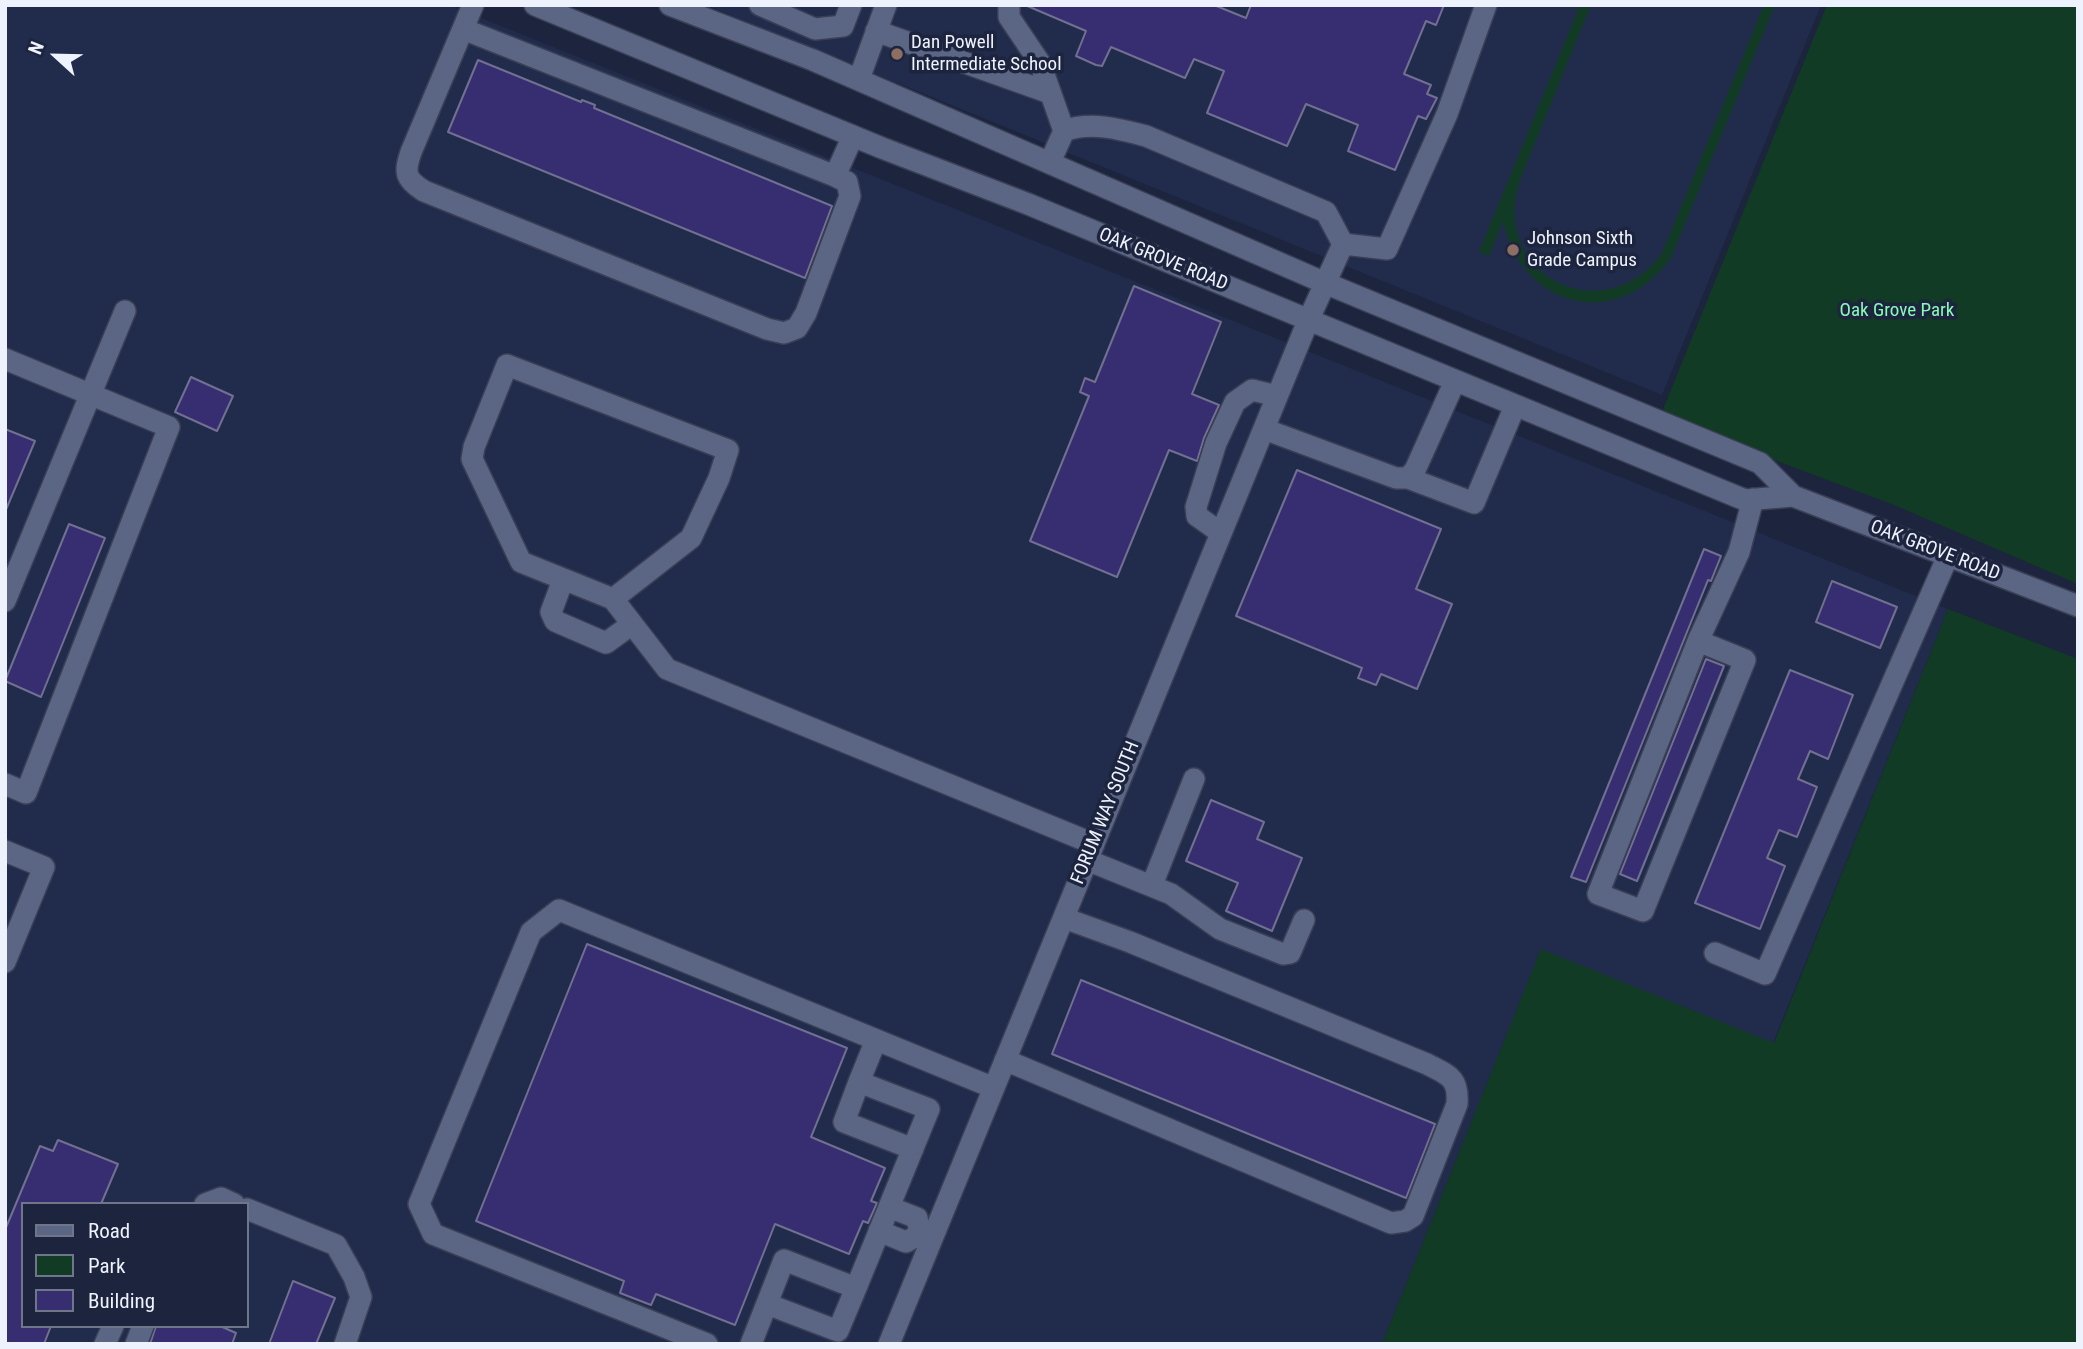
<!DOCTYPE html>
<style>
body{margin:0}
#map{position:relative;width:2083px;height:1349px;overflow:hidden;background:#1c243e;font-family:"Roboto Condensed",sans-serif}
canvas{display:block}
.frame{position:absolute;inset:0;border:7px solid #eef2fd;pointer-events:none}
.legend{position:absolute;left:21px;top:1202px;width:228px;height:126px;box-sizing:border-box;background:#1c243e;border:2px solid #70768a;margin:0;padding:9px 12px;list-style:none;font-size:21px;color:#eef2fd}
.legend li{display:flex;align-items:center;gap:14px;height:35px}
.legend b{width:35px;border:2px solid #70768a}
.north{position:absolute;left:21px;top:21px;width:70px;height:70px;-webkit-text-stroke:5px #1c243e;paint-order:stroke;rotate:292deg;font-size:19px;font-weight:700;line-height:28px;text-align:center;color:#eef2fd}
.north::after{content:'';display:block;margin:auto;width:24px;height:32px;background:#eef2fd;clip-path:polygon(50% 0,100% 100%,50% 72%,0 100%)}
</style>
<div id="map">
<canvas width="2083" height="1349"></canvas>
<div class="frame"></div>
<ul class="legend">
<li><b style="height:9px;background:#5b6685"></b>Road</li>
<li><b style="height:19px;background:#113b24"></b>Park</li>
<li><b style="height:19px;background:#372d71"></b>Building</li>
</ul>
<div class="north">N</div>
</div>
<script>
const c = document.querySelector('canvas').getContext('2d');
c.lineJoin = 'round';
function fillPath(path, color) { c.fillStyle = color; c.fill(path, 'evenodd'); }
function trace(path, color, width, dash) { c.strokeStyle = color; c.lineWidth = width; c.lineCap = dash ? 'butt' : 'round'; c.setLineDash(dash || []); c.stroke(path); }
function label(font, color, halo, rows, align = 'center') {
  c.font = font + ' "Roboto Condensed",sans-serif'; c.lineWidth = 7; c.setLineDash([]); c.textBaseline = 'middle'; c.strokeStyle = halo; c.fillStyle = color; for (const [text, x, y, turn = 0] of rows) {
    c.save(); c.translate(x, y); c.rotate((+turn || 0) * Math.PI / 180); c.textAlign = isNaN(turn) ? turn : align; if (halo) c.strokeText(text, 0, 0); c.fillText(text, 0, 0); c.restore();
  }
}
const built = new Path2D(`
 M5,5H449L1948,609L1773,1043L1541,950L1382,1344H5ZM23,1204H247V1326H23Z
 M706,5H1821L1662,395Z`);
const green = new Path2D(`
 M1580,5H1591L1520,180C1488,275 1604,333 1662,253L1764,5H1775L1671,258C1618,332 1522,309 1503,221L1489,256L1479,252Z
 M1827,5H2078V584L1894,505L1660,417Z
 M1948,609L2078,659V1344H1382L1541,949L1774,1043Z`);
const building = new Path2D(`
 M1025,5H1214L1246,18L1251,5H1444L1436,25L1426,21L1404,74L1431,85L1427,94L1437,98L1426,119L1418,116L1395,170L1348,151L1358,125L1306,104L1287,146L1207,113L1224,71L1194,59L1185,78L1111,47L1102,66L1096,65L1076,56L1086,31Z
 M478,60L581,102L582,100L595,105L594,108L832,206L805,278L448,132Z
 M1134,286L1221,322L1192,394L1219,405L1204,438L1197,461L1169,450L1117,577L1030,541L1089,396L1080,392L1085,378L1095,382Z
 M191,377L233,396L217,431L175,412Z
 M5,429L35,441L5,512Z
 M1297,470L1441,529L1416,589L1452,604L1417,689L1381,674L1376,685L1358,678L1362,668L1236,616Z
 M69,524L105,538L41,697L5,681Z
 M1704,549L1721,556L1711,581L1708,580L1586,882L1571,877Z
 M1832,581L1897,607L1880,648L1816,622Z
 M1706,659L1724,666L1637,881L1620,874Z
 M1790,670L1853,695L1828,759L1810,751L1798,779L1817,787L1797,837L1779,830L1767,858L1785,866L1760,929L1695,903Z
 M1211,800L1264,822L1257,839L1302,858L1272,931L1226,911L1238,883L1186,861Z
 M587,944L847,1048L811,1137L885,1168L871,1201L877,1203L868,1223L863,1221L849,1254L775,1224L735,1325L656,1294L651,1305L620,1293L624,1281L476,1221Z
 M1081,980L1435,1124L1406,1198L1052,1054Z
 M58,1140L118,1164L101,1204H23V1326H51L44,1344H5V1230L40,1146L53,1151Z
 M293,1281L335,1298L316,1344H269Z
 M156,1326H220L236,1333L232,1344H150Z`);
const minor = new Path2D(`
 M473,5L411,152C404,173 405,179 424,191L767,329L784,333L797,328L806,313L850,196L847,182L835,176L853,136
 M535,5L882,148L1028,204L1745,500L1793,496
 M670,5L813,60L1325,283L1760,463L1793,496L2078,606
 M760,5L815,29L843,26L851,5
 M1009,5V17L1040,63L1064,131
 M463,29L835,176
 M876,31L1050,93
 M859,79L886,5
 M1343,244L1387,249L1447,114L1486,5
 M5,359L169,427L26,793L5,784
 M1264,429L1396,478H1408L1415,470L1455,381
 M1408,478L1474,503L1515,406
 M1221,533L1197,516L1196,507L1216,443L1235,402L1252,390L1277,396
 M563,580L551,612L555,621L606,643L632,624
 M613,599L691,538L719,478L728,450L507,365L474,447L472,459L521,562L613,599L667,669L1094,844
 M5,601L125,311
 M1698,641L1745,660L1643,911L1598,894L1698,641L1739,552L1753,499
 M5,851L44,867L5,962
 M1087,860L1171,894L1220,929L1283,954L1290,953L1304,920
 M1152,885L1194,779
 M1715,953L1765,974L1948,556
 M1005,1060L1391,1223L1405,1221L1413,1216L1457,1104C1459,1077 1448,1075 1427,1064L1130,942L1064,918
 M859,1082L844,1122L913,1149
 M205,1204L221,1198L234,1204
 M889,1207L917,1218L920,1234
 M247,1209L336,1245L354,1277L361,1297L345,1344
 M879,1231L906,1242L920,1234L932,1239
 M767,1304L838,1331L856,1288
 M105,1344L113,1326
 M136,1344L143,1326
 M707,1344L433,1234L419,1204L531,932L559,910L994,1088
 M751,1344L784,1260L856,1288L929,1109L859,1082L876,1040
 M889,1344L1308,321L1343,244L1326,212L1146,136C1120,129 1090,121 1064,131L1050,162`);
const markers = [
 [897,54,7,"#8d6e63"],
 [1513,250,7,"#8d6e63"]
];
const poiNames = [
 ["Dan Powell",911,43],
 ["Intermediate School",911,65],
 ["Johnson Sixth",1527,239],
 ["Grade Campus",1527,261]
];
const streetNames = [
 ["OAK GROVE ROAD",1163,260,22],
 ["OAK GROVE ROAD",1935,551,21],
 ["FORUM WAY SOUTH",1106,813,-68]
];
const parkNames = [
 ["Oak Grove Park",1897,311]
];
fillPath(built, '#212c4c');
fillPath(green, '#113b24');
fillPath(building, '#372d71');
trace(building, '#717090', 2);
trace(minor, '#3a3f54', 24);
trace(minor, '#5b6685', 21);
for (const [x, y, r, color] of markers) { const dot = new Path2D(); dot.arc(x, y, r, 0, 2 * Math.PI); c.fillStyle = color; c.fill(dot); trace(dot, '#1c243e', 2.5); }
label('19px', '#eef2fd', '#1c243e', poiNames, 'left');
label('19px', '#eef2fd', '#1c243e', streetNames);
label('19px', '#88fab5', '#1c243e', parkNames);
</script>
